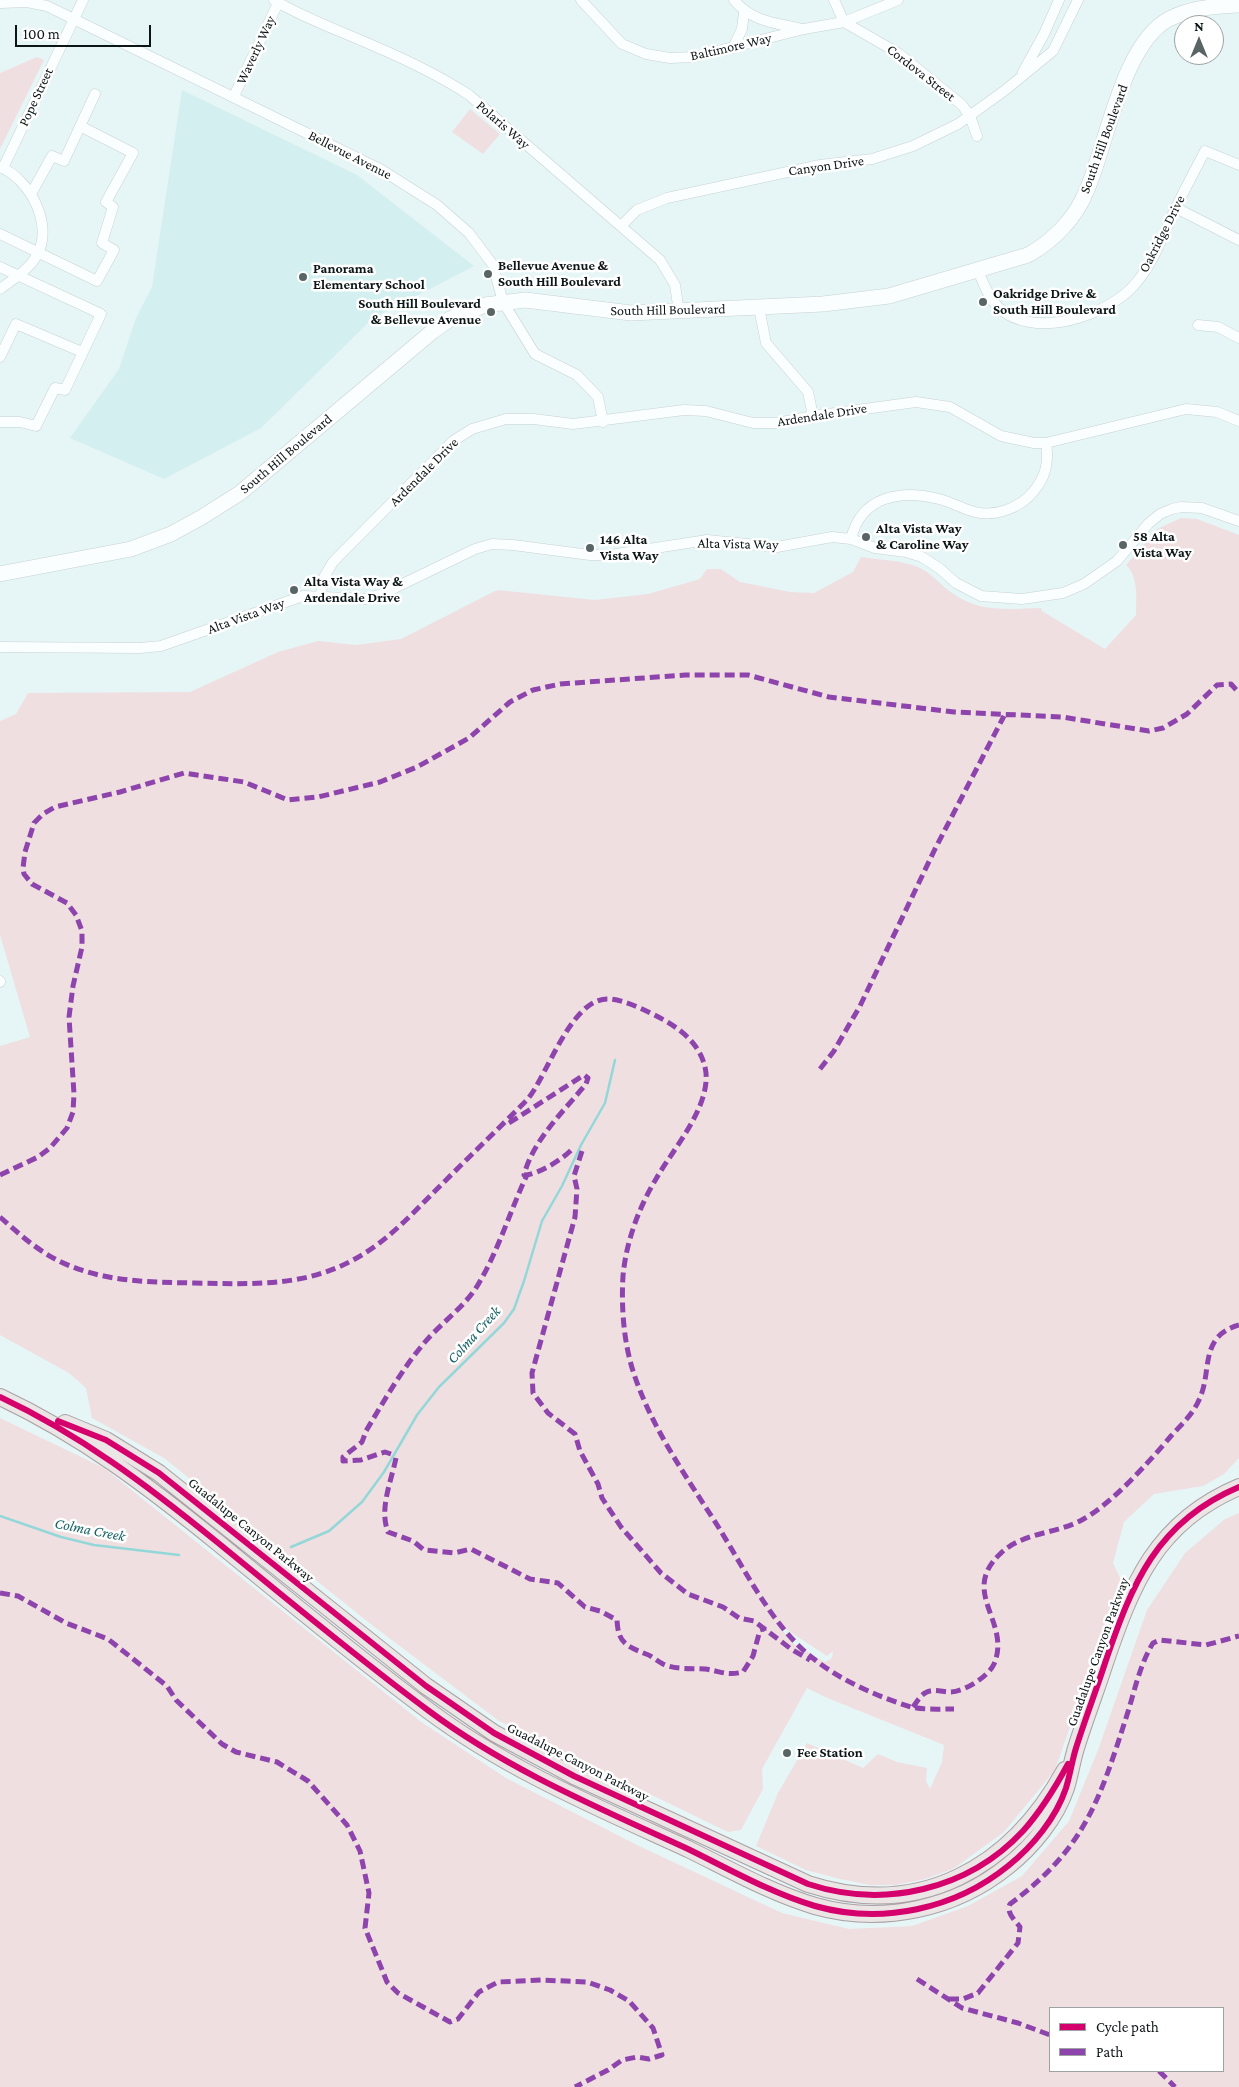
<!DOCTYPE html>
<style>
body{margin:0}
#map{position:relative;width:1239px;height:2087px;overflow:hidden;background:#e6f5f6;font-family:"Crimson Pro",serif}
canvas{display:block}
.legend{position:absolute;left:1049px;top:2007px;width:175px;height:65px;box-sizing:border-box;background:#fff;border:1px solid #9ea2a2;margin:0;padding:6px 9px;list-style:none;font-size:15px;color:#0d1617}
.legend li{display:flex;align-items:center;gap:10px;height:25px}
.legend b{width:25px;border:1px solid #9ea2a2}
.north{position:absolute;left:1174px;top:15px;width:50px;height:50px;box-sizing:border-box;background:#fff;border:1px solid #9ea2a2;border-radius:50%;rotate:0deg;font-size:14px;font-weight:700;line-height:20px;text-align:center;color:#0d1617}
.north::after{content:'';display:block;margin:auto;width:18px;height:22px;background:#596465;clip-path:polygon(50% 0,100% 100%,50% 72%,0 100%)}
.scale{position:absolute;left:15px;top:25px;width:136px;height:22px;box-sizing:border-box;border:2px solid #0d1617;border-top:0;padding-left:6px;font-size:15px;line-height:18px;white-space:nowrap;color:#0d1617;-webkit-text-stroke:4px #fff;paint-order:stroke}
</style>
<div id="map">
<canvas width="1239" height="2087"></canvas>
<ul class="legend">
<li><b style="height:6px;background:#d6006c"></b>Cycle path</li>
<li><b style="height:6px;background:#8e44ad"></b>Path</li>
</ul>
<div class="north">N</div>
<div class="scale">100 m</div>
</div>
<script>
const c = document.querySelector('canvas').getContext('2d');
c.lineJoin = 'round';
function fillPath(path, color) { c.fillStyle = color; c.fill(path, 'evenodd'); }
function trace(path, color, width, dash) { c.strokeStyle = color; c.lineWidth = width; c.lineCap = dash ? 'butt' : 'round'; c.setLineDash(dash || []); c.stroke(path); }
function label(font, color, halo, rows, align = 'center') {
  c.font = font + ' "Crimson Pro",serif'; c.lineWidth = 5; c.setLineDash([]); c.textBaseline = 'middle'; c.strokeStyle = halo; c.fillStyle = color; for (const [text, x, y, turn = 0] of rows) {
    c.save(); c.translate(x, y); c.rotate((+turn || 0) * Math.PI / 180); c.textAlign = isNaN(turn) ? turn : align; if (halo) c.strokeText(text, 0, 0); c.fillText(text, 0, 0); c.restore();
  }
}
const built = new Path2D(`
 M182,90L357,175L474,266L372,319L261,428L164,479L70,438L119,369L136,318L152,287Z`);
const green = new Path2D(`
 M37,57L44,60L0,149V73Z
 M470,109L500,134L483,154L452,132Z
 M1181,518L1197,519L1239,535V1458L1224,1474L1203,1486L1154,1494L1124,1522L1113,1563L1121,1580L1055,1770L1004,1832L953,1869L925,1879L896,1885H870L840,1879L806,1870L756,1846L778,1793L807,1743L863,1768L878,1754L897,1762L927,1768L926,1781L930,1789L942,1762L944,1745L825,1697L807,1688L762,1769L763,1789L741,1830L728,1832L499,1721L368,1622L164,1458L92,1418L86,1388L69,1373L0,1335V1046L30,1037L0,935V721L16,714L28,693L190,692L278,652L318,641L356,645L401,639L497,590L595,600L648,594L700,579L707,569H721L740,582L790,592L814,593L853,572L861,557C879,560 901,560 918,567C932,573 940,585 952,593C979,613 1010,609 1041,608L1042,611L1105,649L1136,615C1136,599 1139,577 1126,565L1157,529ZM775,1622L827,1656L833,1651L832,1658L825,1662L794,1644Z
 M0,1418L104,1468L420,1721L506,1778L639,1846L782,1913L849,1929L912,1926L968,1906L1022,1876L1069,1821L1098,1750L1147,1610L1185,1553L1225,1519L1239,1513V2087H0ZM1050,2008H1223V2071H1050Z`);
const stream = new Path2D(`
 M0,1516L61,1537L94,1545L179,1555
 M291,1547L329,1531L362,1502L384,1472L417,1415L439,1387L504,1323L514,1309L524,1281L542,1221L562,1186L581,1145L605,1103L615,1060`);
const street = new Path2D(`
 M274,0C305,19 341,31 374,46C407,60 440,76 469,95L660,260L675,285L679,312
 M581,0L622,44L646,54L670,58L694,57L804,29L844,22L898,0
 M734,0C752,22 776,23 802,29
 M834,0L844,22L898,53L962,105L970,116L977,136
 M0,3L27,2L47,6L380,169L437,205L469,233L493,265L503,302L535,354L577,375L598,397L603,422
 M733,48L742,29L744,12
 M1023,72L1044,34L1059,0
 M234,96L278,3
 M0,167C30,179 54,225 37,255C29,270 13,279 0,289
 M3,168L83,0
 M31,194L52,156L64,161L95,94
 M1176,208L1239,240
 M621,226L637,210L667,198L820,165L872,159L913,146L958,124L1004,91L1053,51L1078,0
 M0,234L97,281L114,250L102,243L113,207L106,202L133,153L80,126
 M0,267L101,314L65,390L55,388L36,426L20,422H0
 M978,271C984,284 988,297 998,307C1033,341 1109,316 1136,283C1154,262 1164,233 1175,209C1185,189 1195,170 1205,151L1239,165
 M759,308L766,343L808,392L813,416
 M1198,325L1218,327L1239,338
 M0,357L16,324L82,352
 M851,539C861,496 901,489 939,499C952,502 962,509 975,512C995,517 1020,508 1033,492C1046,477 1049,462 1046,443
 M321,595L323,579L333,562L453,441L472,429L506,419H534L573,424L684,410L706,411L753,423H777L813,416L916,402L950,407L1001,436L1034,443H1046L1186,409L1217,412L1239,421
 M0,647L140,648L161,646L303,596L366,599L382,594L475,549L492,544L513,545L590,555H610L707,540L777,547L832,537L851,539L875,548L906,552L922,557L939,568L956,583L981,596L1022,599L1063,593L1084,584L1117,561L1148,524L1160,514L1172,509L1181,507L1202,508L1239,521
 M0,982V981`);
const secondary = new Path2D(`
 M0,574L131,549L171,534L202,517L240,493L433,331L450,319L485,305L525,300L631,313L823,304L889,296L1028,255C1053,241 1075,219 1086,192C1107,145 1122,44 1169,19C1191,8 1214,6 1239,5`);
const primary = new Path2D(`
 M0,1397C81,1435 148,1486 217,1542C287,1599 356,1657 429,1711C508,1770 599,1808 688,1849C729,1869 771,1893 815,1906C882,1925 955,1909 1008,1866C1033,1846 1056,1818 1066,1788C1070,1775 1072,1761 1076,1748C1085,1719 1096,1691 1105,1663C1132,1584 1156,1522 1239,1487
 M65,1423L106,1440L159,1473L426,1686L494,1733L574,1776L808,1884C920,1920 1011,1868 1065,1770`);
const quiet = new Path2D(`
 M820,1069L834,1051L860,1006L935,849L1004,716
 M509,1123L584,1075L588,1078L586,1084C564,1111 533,1140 524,1175C538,1175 565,1158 574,1147
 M582,1151L574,1176L577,1189L575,1217L532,1373L533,1393L548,1413L575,1434L580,1451L598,1484L602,1498L621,1527L661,1573L688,1594L723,1607L739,1618L754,1621L791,1649L810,1660
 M0,1175L38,1157L50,1148L67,1128L73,1112L74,1094L69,1017L73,986L82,947V931L76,915L67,903L32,884L24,874L23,868L25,852L34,823L43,814L55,807L120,792L184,773L244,782L288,800L318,797L380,782L417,767L469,738L510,702L533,690L560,684L685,675H748L829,697L954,712L1062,717L1149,731L1163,728L1187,714L1217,685L1231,684L1239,693
 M0,1217C19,1234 38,1251 61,1262C104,1282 147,1282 194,1283C256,1284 310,1288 365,1253C392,1236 414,1212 436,1190C466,1160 497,1130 527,1100C548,1075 571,997 609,999C626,1000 649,1012 664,1020C685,1032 703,1048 706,1073C709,1109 673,1149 656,1179C639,1207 626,1242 623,1276C621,1309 624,1346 635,1377C654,1432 688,1479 719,1528C745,1570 774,1629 814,1659C840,1680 878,1697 911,1707C924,1710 940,1709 954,1709
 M391,1454L385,1452L361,1460L343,1461V1457L362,1442L366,1431C384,1401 402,1369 425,1342C442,1322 466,1306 479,1283C499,1249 510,1211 527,1175
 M396,1458C391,1482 379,1509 388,1532L413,1541L424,1550L454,1553L471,1549L530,1579L558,1583L585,1607L600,1611L617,1620C618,1643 626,1646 646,1654C652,1656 657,1661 663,1664C676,1670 691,1668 705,1669C720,1671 726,1676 743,1672L753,1656L760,1630L766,1628
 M0,1593L18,1596L66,1623L108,1639L167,1686L176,1700L222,1744L236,1752L277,1762L308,1781L347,1825L360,1851L369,1893L365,1928L387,1982L398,1993L450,2022L458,2019L479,1992L498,1982L541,1980L587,1982L610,1990L629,2001L653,2028L662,2055L649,2059L637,2057L622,2060L608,2070L575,2087
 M913,1707C916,1703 920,1696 925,1693C932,1688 942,1692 951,1692C965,1691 988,1677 994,1664C1012,1622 959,1593 1000,1554C1021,1533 1054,1534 1080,1521C1111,1505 1148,1463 1171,1436C1181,1425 1193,1414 1199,1400C1213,1371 1198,1337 1239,1325
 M917,1979L962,2008L1018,2023L1050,2035
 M949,1999H963L978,1993L1018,1943L1020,1927C1015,1920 1006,1913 1010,1904C1084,1849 1099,1802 1126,1718C1134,1694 1139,1666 1153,1643L1160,1640L1206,1645L1239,1636
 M1159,2071L1175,2087`);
const cycleway = new Path2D(`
 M0,1397C81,1435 148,1486 217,1542C287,1599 356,1657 429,1711C508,1770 599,1808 688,1849C729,1869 771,1893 815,1906C882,1925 955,1909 1008,1866C1033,1846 1056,1818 1066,1788C1070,1775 1072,1761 1076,1748C1085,1719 1096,1691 1105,1663C1132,1584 1156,1522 1239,1487
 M58,1421L106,1440L159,1473L426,1686L494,1733L574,1776L808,1884C884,1909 968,1890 1023,1831C1041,1811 1055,1788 1068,1764`);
const markers = [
 [488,274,5,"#596465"],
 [303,277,5,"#596465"],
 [983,302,5,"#596465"],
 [491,312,5,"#596465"],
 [866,537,5,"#596465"],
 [1123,545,5,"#596465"],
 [590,548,5,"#596465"],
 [294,590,5,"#596465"],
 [787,1753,5,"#596465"]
];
const streetNames = [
 ["Baltimore Way",731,47,-13],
 ["Waverly Way",256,50,-65],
 ["Cordova Street",921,73,38],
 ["Pope Street",36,97,-65],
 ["Polaris Way",503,125,41],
 ["South Hill Boulevard",1104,139,-70],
 ["Bellevue Avenue",350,155,27],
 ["Canyon Drive",826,166,-8],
 ["Oakridge Drive",1162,234,-63],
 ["South Hill Boulevard",668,310,-1],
 ["Ardendale Drive",822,415,-9],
 ["South Hill Boulevard",286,454,-40],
 ["Ardendale Drive",424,472,-45],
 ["Alta Vista Way",738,544,1],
 ["Alta Vista Way",246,616,-20],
 ["Guadalupe Canyon Parkway",251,1530,39],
 ["Guadalupe Canyon Parkway",1098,1652,-70],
 ["Guadalupe Canyon Parkway",578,1762,27]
];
const poiNames = [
 ["Bellevue Avenue &",498,266],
 ["South Hill Boulevard",498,282],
 ["Panorama",313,269],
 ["Elementary School",313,285],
 ["Oakridge Drive &",993,294],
 ["South Hill Boulevard",993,310],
 ["South Hill Boulevard",481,304,"right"],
 ["& Bellevue Avenue",481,320,"right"],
 ["Alta Vista Way",876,529],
 ["& Caroline Way",876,545],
 ["58 Alta",1133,537],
 ["Vista Way",1133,553],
 ["146 Alta",600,540],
 ["Vista Way",600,556],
 ["Alta Vista Way &",304,582],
 ["Ardendale Drive",304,598],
 ["Fee Station",797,1753]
];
const waterNames = [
 ["Colma Creek",474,1335,-48],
 ["Colma Creek",90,1530,11]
];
fillPath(built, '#d4eff0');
fillPath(green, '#f0dfe0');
trace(stream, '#94d7d9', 2.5);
trace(street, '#c6d2d2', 11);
trace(secondary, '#c6d2d2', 16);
trace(primary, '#a9a1a4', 18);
trace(street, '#fbfefe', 10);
trace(secondary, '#fbfefe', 15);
trace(primary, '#ebe5e6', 16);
trace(quiet, '#8e44ad', 5, [10, 5]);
trace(cycleway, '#d6006c', 6);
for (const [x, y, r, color] of markers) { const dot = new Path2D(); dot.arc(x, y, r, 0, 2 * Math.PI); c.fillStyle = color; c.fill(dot); trace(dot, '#fff', 2); }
label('14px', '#0d1617', '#fff', streetNames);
label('bold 14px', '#0d1617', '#fff', poiNames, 'left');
label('italic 15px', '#166264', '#fff', waterNames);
</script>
